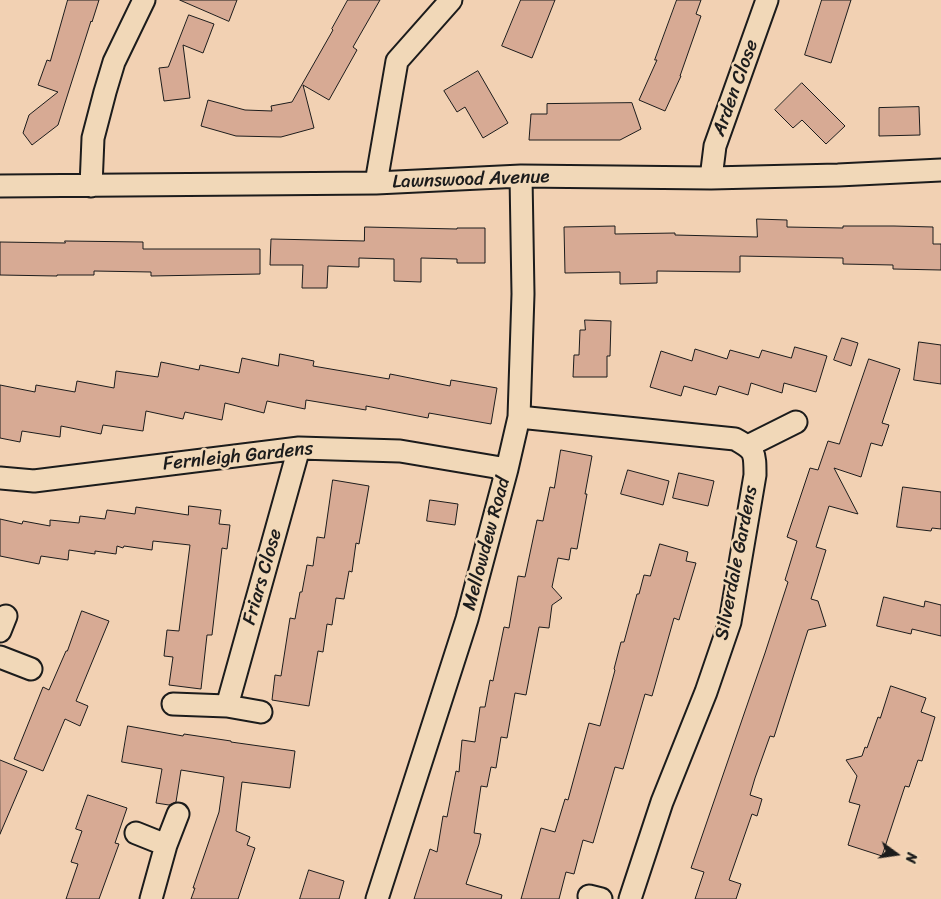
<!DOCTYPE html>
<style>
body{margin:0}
#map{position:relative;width:941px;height:899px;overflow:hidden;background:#f2d1b3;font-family:Sriracha,sans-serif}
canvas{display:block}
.north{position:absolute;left:871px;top:829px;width:50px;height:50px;-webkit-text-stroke:4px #f1d8b8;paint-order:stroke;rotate:104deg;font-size:14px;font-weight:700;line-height:20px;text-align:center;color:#1c1c1c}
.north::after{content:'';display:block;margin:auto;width:18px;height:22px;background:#1c1c1c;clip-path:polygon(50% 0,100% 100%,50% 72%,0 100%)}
</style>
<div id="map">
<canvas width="941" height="899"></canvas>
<div class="north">N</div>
</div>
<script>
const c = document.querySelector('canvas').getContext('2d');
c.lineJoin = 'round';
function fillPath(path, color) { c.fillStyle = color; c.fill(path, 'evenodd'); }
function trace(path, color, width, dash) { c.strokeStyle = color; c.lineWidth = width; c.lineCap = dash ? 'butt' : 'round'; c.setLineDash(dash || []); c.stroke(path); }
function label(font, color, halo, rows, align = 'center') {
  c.font = font + ' Sriracha,sans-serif'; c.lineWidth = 5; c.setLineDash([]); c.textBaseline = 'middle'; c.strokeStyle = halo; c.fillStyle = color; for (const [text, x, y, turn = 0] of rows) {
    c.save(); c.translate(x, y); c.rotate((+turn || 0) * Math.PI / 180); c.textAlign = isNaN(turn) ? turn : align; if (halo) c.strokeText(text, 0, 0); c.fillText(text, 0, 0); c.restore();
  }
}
const building = new Path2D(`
 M68,0H99L92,22L91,21L58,125L32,145L23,133L29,115L58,92L38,85L47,60L50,61Z
 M180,0H237L229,21Z
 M348,0H380L353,47L357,50L329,100L303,85L314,128L281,137L236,136L201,126L208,100L245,110L272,111L271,106L292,102L333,30L332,29Z
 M521,0H555L532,58L502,46Z
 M677,0H701L696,14L701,16L680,76H681L665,111L639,100L657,60H655Z
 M822,0H851L831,63L805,55Z
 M189,15L214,24L203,53L183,45L190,98L164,101L159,68L168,67Z
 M478,71L508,123L483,138L465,107L457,112L444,91Z
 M802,83L845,126L826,144L802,120L793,128L775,110Z
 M632,103L641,129L620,140H529L531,114H547V104Z
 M919,107L920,135L879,136V108Z
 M757,219L787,220V227L843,228V226H894L933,227V244H941V270L893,269V265L843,264V258L740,256V272L657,271V283L620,284V272L565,273L564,227L615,226V234L675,233V235L757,237Z
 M365,227L457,229V228H485V263H457V259L421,258V282L394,281V259L359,258V267L328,266L327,288H302L303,265H270L271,239L364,241Z
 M65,241L143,242V249H260V274L151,276V272L94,271V275H57V276L0,275V242L65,243Z
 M585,320L611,321L610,356H607V377H573L574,355H579L580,330H585Z
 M842,338L858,343L851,366L834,360Z
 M919,342L941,345V384L914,380Z
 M795,347L827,356L816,392L784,383L782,393L751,383L748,395L719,386L716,395L684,386L681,396L650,387L661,351L692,361L695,349L727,359L730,350L759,358L762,350L791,358Z
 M280,354L314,361L313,366L389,379L390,374L450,386L451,380L497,388L491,424L429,413L428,418L366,406V410L306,400L305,409L267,401L264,413L225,403L222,420L185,412L183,419L146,411L143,431L103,425L101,434L61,426L60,437L22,431L20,442L0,438V385L35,392L36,385L75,392L77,381L114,388L116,371L158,377L161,362L199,370L200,365L239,373L242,358L278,366Z
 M869,359L900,369L882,423L889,425L882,446L871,443L861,477L834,468L858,514L829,506L816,547L826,550L811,599L818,601L826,626L808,630L774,737L770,736L755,778L750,795L762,799L757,816L752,814L729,880L741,884L736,899H695L704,872L691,868L765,653L788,582L785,580L797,541L787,537L810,468L818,470L828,441L839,444Z
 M561,450L592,456L585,494H587L577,549L571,548L569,560L558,558L552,587L562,598L552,605L549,628L539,627L526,695L515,693L507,738L501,737L496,768L491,767L487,787L481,786L474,833L481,834L479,844L466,884L502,895L501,899H414L430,849L437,852L443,816L447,817L456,771L459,772L462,740L475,742L480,707H485L490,680L493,681L504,627L509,628L518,576L525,577L537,520L543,521L550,487L554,488Z
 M628,470L669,481L663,505L621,494Z
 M679,473L714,481L708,506L673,498Z
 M333,480L369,486L359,544L356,543L352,572L349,571L344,599L336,598L332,625L327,624L323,652L318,651L309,706L272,700L275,675L281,676L290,618L295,619L300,592H302L307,565L313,566L317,537L324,538Z
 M903,487L941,492V529L932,528L931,531L897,527Z
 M430,500L458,504L455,525L427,521Z
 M189,506L221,510L219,524L230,525L227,549L222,548L212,635H207L201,689L169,685L173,657L164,656L167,630L179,631L190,545L153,541L152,550L124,546L123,548L117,546L116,554L95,551V554L69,550L68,560L41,556L39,564L0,556V519L22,524L23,521L50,526V520L79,523L80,516L105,519L107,510L135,514L136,507L188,515Z
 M660,544L688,552L686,561L696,563L679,620L674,618L652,696L645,694L623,769L615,767L593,843L583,840L574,874L566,872L559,899H521L541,828L555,832L565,799L568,800L589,723L600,726L615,670L614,669L621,642H624L637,594H639L644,575L650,576Z
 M884,597L924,607L925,601L941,605V636L912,629L911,634L877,626Z
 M82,611L109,621L76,701L88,706L80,726L65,719L43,771L14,759L43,687L49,690L66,651H67Z
 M891,686L926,698L921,712L935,717L922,761L918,760L909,787L905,786L882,856L848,845L860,805L849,802L857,776L846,760L862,756L865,747L867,748L878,717L880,718Z
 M128,726L183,736L184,734L231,741V742L295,751L290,788L242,782L236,831L250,837L247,845L255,848L238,899H191L195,888H193L219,812L224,777L181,770L176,802L169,805L156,803L162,769L122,762Z
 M0,760L27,771L0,834Z
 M88,795L127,808L115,843L119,844L99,899H66L78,864L71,862L82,831L76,829Z
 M309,870L344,881L339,899H300Z`);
const street = new Path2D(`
 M711,178L715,146L767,0
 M376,183L397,61L451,0
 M0,186L376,183L521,176L711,178L838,175L941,170
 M91,186L93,138L105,92L114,62L144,0
 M519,417L735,439C755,450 755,452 755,475L730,622L706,692L662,802L630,899
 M748,446L796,422
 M0,478L34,481L299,448L400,451L507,469
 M0,631L6,616
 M0,657L31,669
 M173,704L227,706L261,712
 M227,706L299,448
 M136,833L166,845
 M589,896L601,899
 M151,899L166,845L178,814
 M377,899L467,619L507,469L519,417L523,294L521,176`);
const streetNames = [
 ["Arden Close",736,88,-70],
 ["Lawnswood Avenue",471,180,-2],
 ["Fernleigh Gardens",238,457,-6],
 ["Mellowdew Road",487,544,-75],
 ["Silverdale Gardens",737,563,-79],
 ["Friars Close",263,577,-74]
];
fillPath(building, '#d7aa94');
trace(building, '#1c1c1c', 1);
trace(street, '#1c1c1c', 25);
trace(street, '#f1d8b8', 21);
label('19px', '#1c1c1c', '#f1d8b8', streetNames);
</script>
